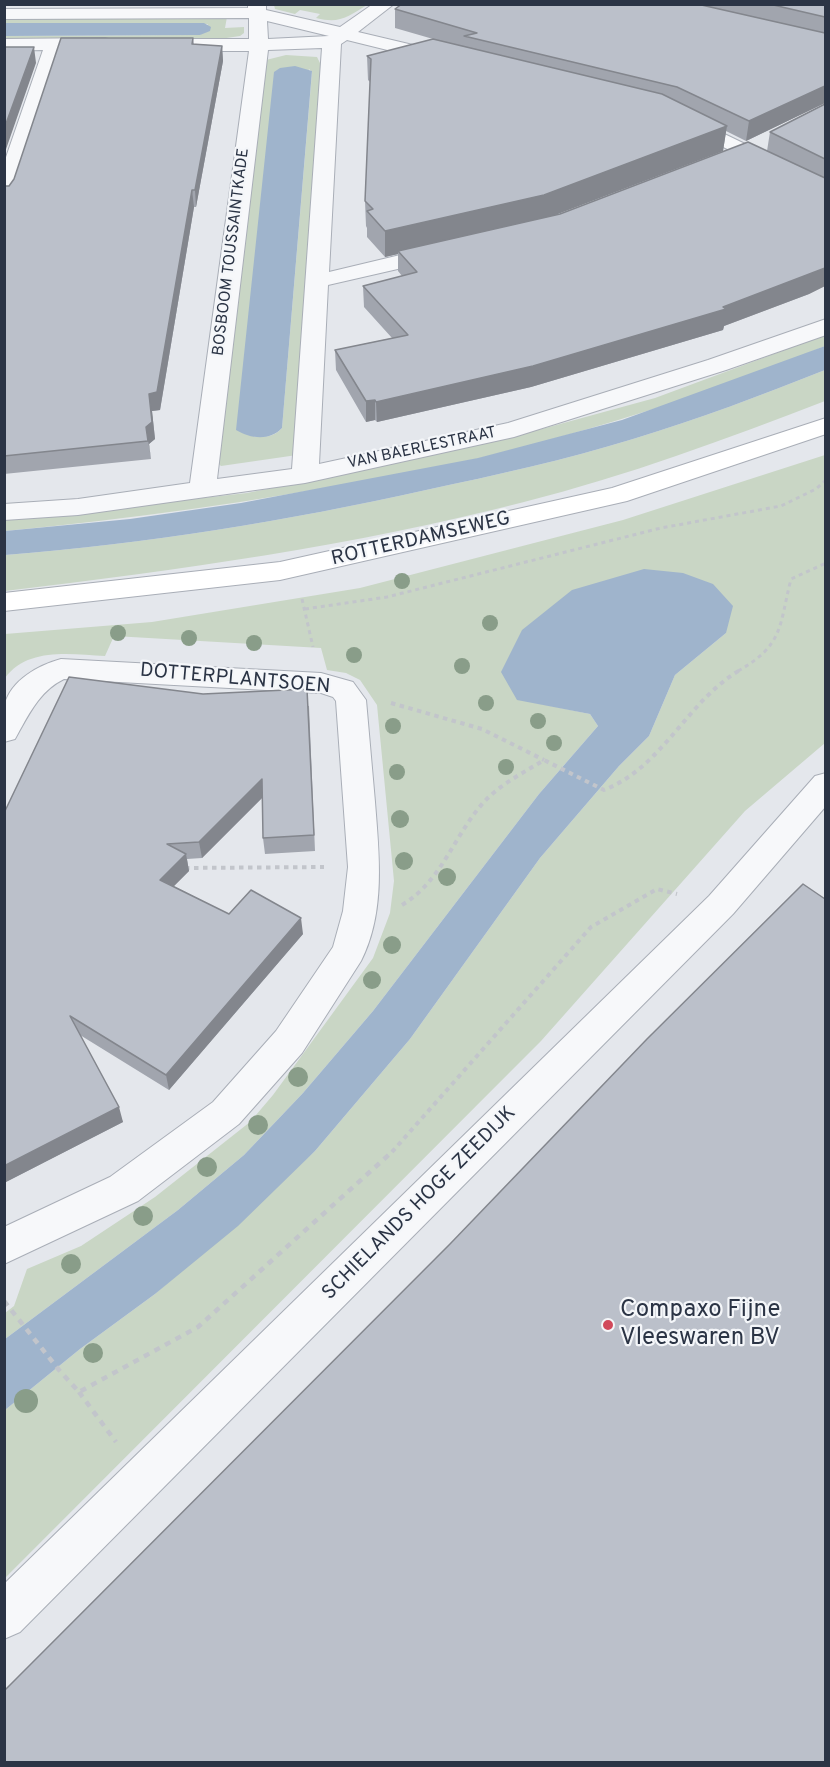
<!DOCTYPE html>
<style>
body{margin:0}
#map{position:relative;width:830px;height:1767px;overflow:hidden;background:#e4e7ec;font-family:Overpass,sans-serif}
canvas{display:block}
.frame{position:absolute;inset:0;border:6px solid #2b3445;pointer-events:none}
</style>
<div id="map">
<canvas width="830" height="1767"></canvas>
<div class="frame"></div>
</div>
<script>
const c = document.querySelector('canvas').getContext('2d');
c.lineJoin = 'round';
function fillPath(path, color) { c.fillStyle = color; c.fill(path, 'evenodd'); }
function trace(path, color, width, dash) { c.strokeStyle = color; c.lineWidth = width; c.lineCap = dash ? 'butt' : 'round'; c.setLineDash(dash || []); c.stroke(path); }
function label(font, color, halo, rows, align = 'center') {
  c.font = font + ' Overpass,sans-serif'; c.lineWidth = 4.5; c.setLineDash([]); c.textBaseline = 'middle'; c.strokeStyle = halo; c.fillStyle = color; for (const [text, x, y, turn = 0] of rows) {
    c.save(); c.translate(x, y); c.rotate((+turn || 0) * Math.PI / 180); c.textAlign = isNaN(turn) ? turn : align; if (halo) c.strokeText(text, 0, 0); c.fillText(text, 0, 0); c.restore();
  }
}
const green = new Path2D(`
 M274,5V4L367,5C347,17 340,24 316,18L320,14L300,10L295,14L275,9Z
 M4,17H227L225,28L244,27V33L240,36L213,40L5,41V36L200,35L208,24L5,23Z
 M286,55L317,57L322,67L297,455L221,466L214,459L266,60ZM309,69L312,72L282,428C274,437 266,437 254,437Z
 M825,335V346C714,392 598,429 480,458C446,466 412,471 378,478C254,502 130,519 5,531V520L247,493L402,462L538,430L655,398Z
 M825,370V401C726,439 627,476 524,502C354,546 179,570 5,591V555C146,544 287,521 426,490C496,475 565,460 633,439C699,419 762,395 825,370Z
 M825,455V743L745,811L541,1041L5,1578V1410L80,1349L155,1294L315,1151L410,1039L540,858L619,766L649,736L675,675L726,633L517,699L590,714L598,726L539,794L373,1011L303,1093L244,1155L178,1210L5,1339V1313L14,1306L27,1269L81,1246L155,1197L250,1122L273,1095L373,958L390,913L394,881L377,705L360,680L346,673L327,670L321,648L114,636L105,656C71,654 27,647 5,678V634L152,622L360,588L623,520Z`);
const water = new Path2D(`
 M5,23H204L211,27L210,31L200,35L5,36Z
 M295,66L312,71L282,428C270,441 251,439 236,430L274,72L280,68Z
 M825,346V370C762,395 699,419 633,439C565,460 496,475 426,490C287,521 146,544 5,555V531L130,519L241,503L478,458L622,420Z
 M644,569L683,573L713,584L733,606L726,633L675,675L649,736L619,766L540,858L410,1039L315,1151L238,1226L155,1294L80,1349L5,1410V1339L178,1210L244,1155L303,1093L373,1011L539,794L598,726L590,714L517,700L501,672L522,630L572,590Z`);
const pathFar2 = new Path2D(`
 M302,599L313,647
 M305,609L387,597L661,528L781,506L816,489L826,480
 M738,671C784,645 779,626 791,579L826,563`);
const pathFar1 = new Path2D(`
 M391,703L482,729L544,760
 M185,868L324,867
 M402,905C442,881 453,837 483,803C499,785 523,773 544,760L604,790C663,767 687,701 740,670
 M392,1152L591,927L657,889L677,894`);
const path = new Path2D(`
 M4,1301L59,1370L79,1392L198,1327L393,1151
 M79,1392L116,1442`);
const street = new Path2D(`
 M248,4H266V10L340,27L373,4H394L358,32L451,54L453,58L451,62L444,64L347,40L341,44L329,272L442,245L450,247L453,252L450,257L328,285L319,464L508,423L708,360L826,319V335L726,370L514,437L305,483L78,515L4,520V504L78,499L190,483L249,51H159L152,49L150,45L152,41L159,39H249V18L4,19V9L248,8ZM267,21L329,36L268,39ZM322,48L292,469L217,479L268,50Z
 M105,38L112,40L114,44L112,48L62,50L15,195L12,200L4,201V163L43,50L4,51V39Z
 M685,115L826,183V197L678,125L675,121L678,117Z
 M61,659L321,673L353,682L366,700C369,734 372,768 375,802C379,854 386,912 361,961L302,1053L239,1124L138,1201L4,1264V1227L110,1177L213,1102L276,1031L333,947L343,911L348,867L336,701L333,697L321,693L64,679C39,691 28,716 15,739L4,742C4,731 2,715 5,704C11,680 39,665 61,659Z
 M826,773V806L733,914L20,1632L4,1639V1584L709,896L815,776Z`);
const secondary = new Path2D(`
 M826,418V434L627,501L280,580L4,611V593L280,562L612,488Z`);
const trees = [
 [402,581,8],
 [490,623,8],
 [118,633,8],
 [189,638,8],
 [254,643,8],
 [354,655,8],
 [462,666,8],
 [486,703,8],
 [538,721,8],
 [393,726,8],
 [554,743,8],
 [506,767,8],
 [397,772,8],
 [400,819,9],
 [404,861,9],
 [447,877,9],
 [392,945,9],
 [372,980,9],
 [298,1077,10],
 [258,1125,10],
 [207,1167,10],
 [143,1216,10],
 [71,1264,10],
 [93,1353,10],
 [26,1401,12]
];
const wall = new Path2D(`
 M73,4H204L203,6H73Z
 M402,4H825V103L746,141L726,131L723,151L552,216L767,151L770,132L825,104V286L809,294L724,326L723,330L531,387L377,422L375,420L366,422L336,370L335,350L392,338L364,307L363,286L402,276L398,271V254L385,257L367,237V228L366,226L365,201L370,82L368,80L367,56L440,41L395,28V9Z
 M193,38L194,44L222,46L223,61L196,207H194L160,410L152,411L155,439L149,444L151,459L4,474V186H9Z
 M203,694L309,706L315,851L265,854L263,838V797L202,858L187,859L189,871L174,886L229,914L303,934L169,1090L80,1035L123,1122L4,1183V813Z`);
const shadedWall = new Path2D(`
 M222,46L223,61L196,207L195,190Z
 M34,47L36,63L4,155V129Z
 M825,86V103L746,141L749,121Z
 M727,126L723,151L542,220L398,251V254L385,257V231Z
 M192,190L194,207L160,410L152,411L155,439L149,444L151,459L146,427L149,394Z
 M825,268V286L809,294L724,326L723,330L531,387L377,422L376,402L723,307Z
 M375,400V420L366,422V401Z
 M262,779L264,796L202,858L199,842Z
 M186,854L189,871L164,896L160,880Z
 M301,918L303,934L169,1090L166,1075Z
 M119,1107L123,1122L4,1183V1166Z`);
const building = new Path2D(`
 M402,4H697L825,33V86L749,121L677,87L464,36L477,33L395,9Z
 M769,4H825V17Z
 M61,38H193L192,44L222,46L195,190H192L157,392L149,394L152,422L146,427L148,441L4,456V186H9L14,179Z
 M433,39L662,94L727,126L544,195L385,231L367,211L373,209L365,201L371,59L367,56Z
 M4,47H34L4,129Z
 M825,104V159L770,132Z
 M748,142L825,178V268L723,307L726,309L533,366L376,402L375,400L366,401L335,350L408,335L363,286L417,272L398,251L560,214Z
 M69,677L203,694L307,689L314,835L263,838L262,779L199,842L167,844L186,854L160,880L229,914L251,890L301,918L166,1075L70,1016L119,1107L4,1166V813Z
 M803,884L825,899V1762H4V1691L450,1244L647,1039Z`);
const markers = [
 [608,1325,6,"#d1495b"]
];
const farStreetnames = [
 ["BOSBOOM TOUSSAINTKADE",232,252,-83],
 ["VAN BAERLESTRAAT",422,449,-12]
];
const streetNames = [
 ["ROTTERDAMSEWEG",421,540,-13],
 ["DOTTERPLANTSOEN",235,680,5],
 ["SCHIELANDS HOGE ZEEDIJK",420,1204,-45]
];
const nearPoinames = [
 ["Compaxo Fijne",620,1311],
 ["Vleeswaren BV",620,1339]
];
fillPath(green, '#c9d6c5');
fillPath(water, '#9fb4cc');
trace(street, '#a9aeb7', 2);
trace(secondary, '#a9aeb7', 2);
trace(pathFar2, '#c2c5cb', 3, [4, 4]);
trace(pathFar1, '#c2c5cb', 4, [4.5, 4.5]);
trace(path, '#c2c5cb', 4.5, [6, 6]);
fillPath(street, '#f7f8fa');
fillPath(secondary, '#fff');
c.fillStyle = '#899d89';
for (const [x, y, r] of trees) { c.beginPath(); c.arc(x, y, r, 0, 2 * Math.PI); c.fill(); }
fillPath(wall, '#a1a5ae');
fillPath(shadedWall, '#83868d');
fillPath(building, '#bbc0ca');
trace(building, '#83868d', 1.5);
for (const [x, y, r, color] of markers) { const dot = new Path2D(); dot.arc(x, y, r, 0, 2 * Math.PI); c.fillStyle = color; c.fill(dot); trace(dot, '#f4f6f9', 2); }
label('16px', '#2b3445', '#f4f6f9', farStreetnames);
label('20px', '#2b3445', '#f4f6f9', streetNames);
label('24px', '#2b3445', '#f4f6f9', nearPoinames, 'left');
</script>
